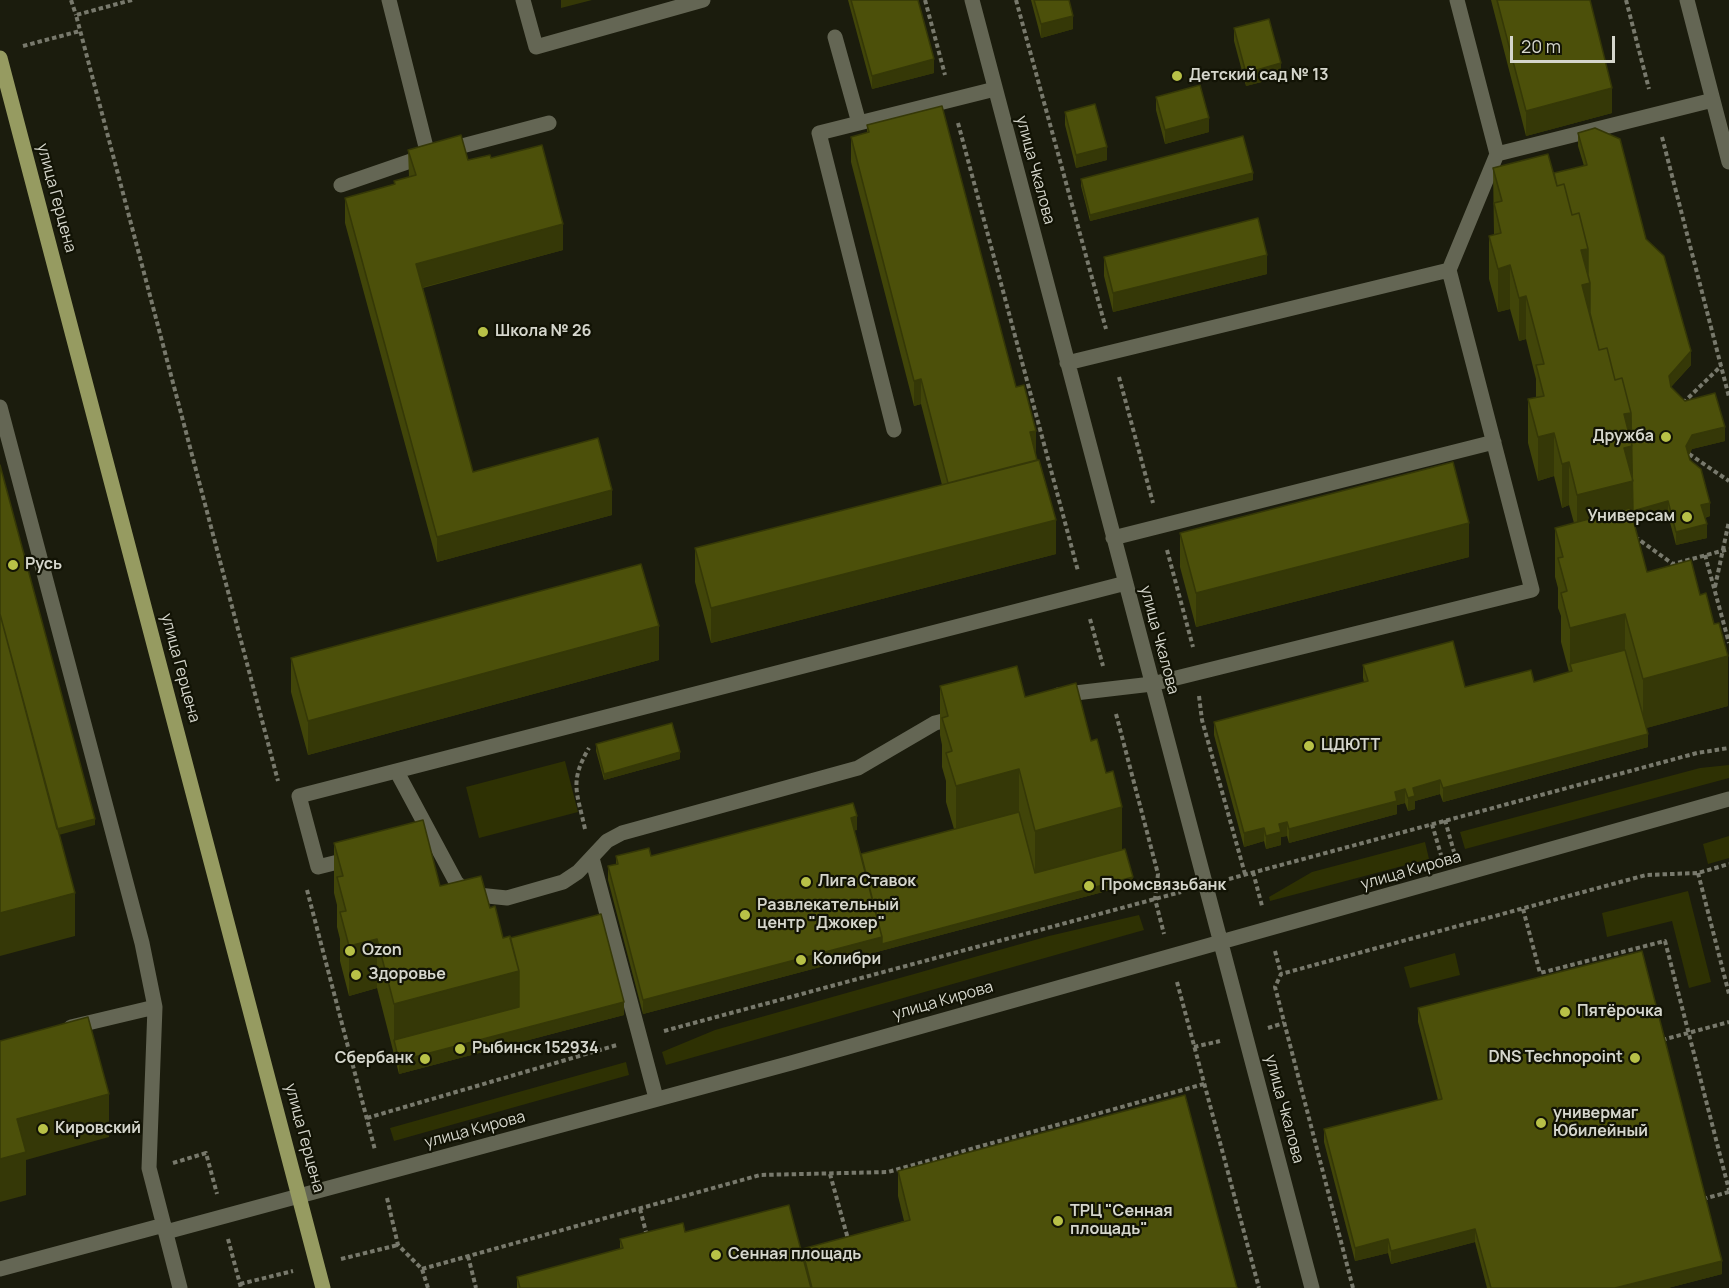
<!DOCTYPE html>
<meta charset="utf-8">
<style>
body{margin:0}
#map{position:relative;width:1729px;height:1288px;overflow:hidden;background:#1b1c0d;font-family:Manrope,sans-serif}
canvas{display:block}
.scale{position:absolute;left:1510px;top:36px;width:105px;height:27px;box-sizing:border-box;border:3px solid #d5d6cc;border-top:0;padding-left:8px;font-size:18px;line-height:21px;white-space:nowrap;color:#d5d6cc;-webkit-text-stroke:4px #121305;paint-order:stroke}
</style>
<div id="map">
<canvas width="1729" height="1288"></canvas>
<div class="scale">20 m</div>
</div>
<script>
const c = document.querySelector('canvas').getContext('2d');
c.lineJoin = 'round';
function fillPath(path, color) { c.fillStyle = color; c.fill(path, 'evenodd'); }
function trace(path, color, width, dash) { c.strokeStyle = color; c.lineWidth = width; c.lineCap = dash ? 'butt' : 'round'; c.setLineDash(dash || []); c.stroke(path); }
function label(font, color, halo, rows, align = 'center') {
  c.font = font + ' Manrope,sans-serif'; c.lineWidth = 4.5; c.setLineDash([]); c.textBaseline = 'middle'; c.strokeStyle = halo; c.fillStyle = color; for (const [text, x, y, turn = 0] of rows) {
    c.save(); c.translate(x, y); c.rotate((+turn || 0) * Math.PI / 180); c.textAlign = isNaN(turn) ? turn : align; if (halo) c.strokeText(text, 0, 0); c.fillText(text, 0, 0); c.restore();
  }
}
const green = new Path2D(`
 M565,761L578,812L479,838L466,787Z
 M1729,765V778L1465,849L1460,832L1700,768Z
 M1729,836V858L1708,864L1703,844Z
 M1425,842L1429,859L1270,901L1269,897L1312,872Z
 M1688,891L1711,982L1689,988L1672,921L1607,937L1602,913Z
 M1139,915L1144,930L666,1065L662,1052L715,1030L1049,936Z
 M1455,953L1460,975L1410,988L1404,967Z
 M626,1062L629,1075L394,1141L390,1128Z`);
const path = new Path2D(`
 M71,0L76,15
 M132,0L76,15L278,781
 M925,0L945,75
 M1016,0L1106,329
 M1626,0L1649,89
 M23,46L80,31
 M958,123L1078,571
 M1662,137L1729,397
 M1119,377L1153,503
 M1683,403L1721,366
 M1689,454L1729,481
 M1634,540L1638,539L1673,564L1729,549
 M1167,550L1193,647
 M1705,555L1729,643
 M1715,587L1729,521
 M1090,619L1103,666
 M1199,696L1202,720L1245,874
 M1116,714L1158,874L1155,899L1164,934
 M1445,820L1454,852
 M1432,824L1441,855
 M585,829C577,792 569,782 589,748
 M1253,872L1262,906
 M1698,873L1729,994
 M1229,879L1697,753L1729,748
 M307,890L375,1150
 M1523,909L1540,973L1665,941L1729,1190
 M1275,951L1281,974
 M1177,982L1259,1288
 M1268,1028L1284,1023
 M664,1031L1181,892
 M1662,1040L1729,1022
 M1194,1047L1220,1041
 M367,1118L617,1045
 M173,1163L206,1153L217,1194
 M830,1174L848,1239
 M387,1198L398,1245L422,1269L428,1288
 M1703,1199L1729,1192
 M640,1209L647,1236
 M228,1239L241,1288
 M468,1256L476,1288
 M341,1259L398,1245
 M422,1269L760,1175L888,1172L1204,1084
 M240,1284L293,1271
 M1353,1288L1275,987L1281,974L1646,875L1698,873L1729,864`);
const minor = new Path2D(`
 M389,0L428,155
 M523,0L536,47L703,0
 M972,0L1312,1288
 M1687,0L1729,162
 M835,37L859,123
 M1497,154L1713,100
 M341,185L428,155L549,123
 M1067,363L1449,270
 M0,407L142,943L155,1007
 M894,430L819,133L995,89
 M1113,538L1494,442
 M1058,695L1152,684L1532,590L1449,270L1497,154L1457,0
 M397,772L456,882L468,894L507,898L563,882L578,872L607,841L622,833L858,768L935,723L959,717
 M354,858L318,867L299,796L1126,583
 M592,858L656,1098
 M71,1027L155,1007L149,1168L180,1288
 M166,1232L791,1063L1729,799
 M0,1269L164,1225`);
const major = new Path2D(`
 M0,58L323,1288`);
const wall = new Path2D(`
 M848,0H918L934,73L872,89Z
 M1031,0H1069L1073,29L1041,38Z
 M1491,0H1590L1612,113L1526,136Z
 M1234,28L1281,77L1246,86L1234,41Z
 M1156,97L1209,132L1165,144L1156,110Z
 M1065,112L1107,160L1076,168L1065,125Z
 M867,125L1016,387L1036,456L1056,554L711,643L695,582V548L942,485L921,404L914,406L851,162V137L867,133Z
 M1578,133L1646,239L1691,365L1671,387L1725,441L1692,449L1689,455L1710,516L1705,518L1707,538L1676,545L1668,515L1634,524L1647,572L1728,706L1646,728L1648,747L1443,802L1440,794L1415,801V809L1408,811L1405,803L1397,805V814L1289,843L1287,836L1281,837V845L1266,849L1264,841L1244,847L1214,735V722L1364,682L1363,678V665L1465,687L1534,682L1569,672L1561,642V616L1558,608V588L1555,577V528L1574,523L1569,505L1562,508L1554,476L1538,481L1528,443V399L1536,398V379L1526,339L1519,341L1510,309L1498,312L1489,279V236L1494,235L1493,168L1554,173L1584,166L1578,146Z
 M408,150L468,160L491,158L563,250L423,288L473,472L612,515L437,562L345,223V198L394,184V181L409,177Z
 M1081,179L1253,180L1090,221L1081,186Z
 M1104,257L1267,274L1113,312L1104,276Z
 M1180,533L1469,557L1196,627L1180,567Z
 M291,658L659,660L308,755L291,692Z
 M940,686L1025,697L1091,741L1122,850L1133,884L643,1014L608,880V866L616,864V856H651L857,830H854L861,854L954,829L946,802V781L942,767V745L940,735Z
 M596,744L680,759L604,780L596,751Z
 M334,843L440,886L503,938H510L624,1015L399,1074L377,988L349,996L340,961V939L337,927V905L334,893Z
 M1418,1008L1722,1274L1668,1288H1487L1475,1242L1391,1264L1388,1253L1355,1261L1324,1142V1129L1438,1100L1418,1022Z
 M898,1171L1237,1288H517V1277L620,1249V1239L685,1232L802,1254V1249L904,1221L898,1196Z`);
const shadedWall = new Path2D(`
 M561,0H592L561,8Z
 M1073,16V29L1041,38V24Z
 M934,59V73L872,89V76Z
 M1281,63V77L1246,86V73Z
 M1612,88V113L1526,136V111Z
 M1209,118V132L1165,144V130Z
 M1107,147V160L1076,168V155Z
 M1253,173V180L1090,221V215Z
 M563,224V250L416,289V264Z
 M1588,249L1590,283V326L1582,315L1581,250Z
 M1267,255V274L1113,312V293Z
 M1510,265V309L1498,312V269Z
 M1526,296V339L1519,341V298Z
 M1691,351V365L1669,389V376Z
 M921,379V404L914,406V381Z
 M1631,413L1633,481L1668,501V515L1577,538V495L1624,478V414Z
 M1725,427V441L1692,449L1686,460V446L1692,435Z
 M1036,431V456L1030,432Z
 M1554,433V476L1538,481V437Z
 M1569,462V505L1562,508V464Z
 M612,490V515L437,562V537Z
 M1710,503V516L1701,518V505Z
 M1056,520V554L711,643V608Z
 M1469,523V557L1196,627V593Z
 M1707,524V538L1676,545V532Z
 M1625,614V663L1572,671L1570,664V628Z
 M659,626V660L308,755V721Z
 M1728,656V706L1643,729V679Z
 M1648,734V747L1443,802V788Z
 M680,752V759L604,780V774Z
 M1019,769V819L956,835V786Z
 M1440,780V794L1415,801V809L1408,811V798L1413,788Z
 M1405,789V803L1397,805V814L1289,843V829Z
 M1122,807V857L1035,880V831Z
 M857,816V830L851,831V818Z
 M95,819V825L48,838V831Z
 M1287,822V836L1281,837V845L1266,849V836L1279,824Z
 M1264,828V841L1244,847V833Z
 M1133,877V884L643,1014V1000L882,937Z
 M75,893V936L0,956V913Z
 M377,939V988L349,996V946Z
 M519,971V1020L394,1040V1004Z
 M624,1002V1015L399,1074V1061Z
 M109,1094V1137L26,1160V1195L0,1202V1159L17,1119Z
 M1475,1229V1242L1391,1264V1251Z
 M1388,1239V1253L1355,1261V1248Z
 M1722,1261V1274L1668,1288H1615Z`);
const building = new Path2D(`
 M851,0H918L934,59L872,76Z
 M1034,0H1069L1073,16L1041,24Z
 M1497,0H1590L1612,88L1526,111Z
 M1269,19L1281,63L1246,73L1234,28Z
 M1200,85L1209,118L1165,130L1156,97Z
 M1095,104L1107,147L1076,155L1065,112Z
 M942,106L1016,387L1024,385L1036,431L1030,432L1037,460L948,483L921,379L914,381L851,137L869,132L867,125Z
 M1595,128L1620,139L1646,239L1664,256L1691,351L1669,376L1671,387L1685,401L1715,393L1725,427L1692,435L1686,446L1690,460L1701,469L1710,503L1701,505L1707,524L1676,532L1668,501L1633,511L1631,413L1622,378L1615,380L1607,348L1599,350L1590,313V283L1588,275V249L1579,213L1572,215L1564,184L1557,186L1554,173L1587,165L1578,133Z
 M461,135L468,160L490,155L491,158L542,145L563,224L416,264L473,472L598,438L612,490L437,537L345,198L395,184L394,181L416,175L408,150Z
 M1243,136L1253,173L1090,215L1081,179Z
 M1548,154L1557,186L1564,184L1572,215L1579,213L1588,249L1581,250L1590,283L1582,285L1599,350L1607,348L1615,380L1622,378L1631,413L1624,414L1632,446L1624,448L1633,481L1577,495L1569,462L1562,464L1554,433L1538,437L1528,399L1544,396L1536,365L1544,364L1526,296L1519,298L1510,265L1498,269L1489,236L1501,233L1494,203L1502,201L1493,168Z
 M1258,218L1267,255L1113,293L1104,257Z
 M1039,460L1056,520L711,608L695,548Z
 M1453,462L1469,523L1196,593L1180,533Z
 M0,465L95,819L57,829L0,614Z
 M1630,508L1647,572L1691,560L1700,595L1706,593L1714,624L1719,623L1728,656L1643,679L1625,614L1570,628L1561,593L1567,591L1558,558L1563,557L1555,528Z
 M641,564L659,626L308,721L291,658Z
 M0,614L75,893L0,913Z
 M1453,641L1465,687L1531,670L1534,682L1572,671L1570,664L1625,650L1648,734L1443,788L1440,780L1413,788L1415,796L1408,798L1405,789L1395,792L1397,801L1289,829L1287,822L1279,824L1281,832L1266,836L1264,828L1244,833L1214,722L1368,681L1363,665Z
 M1017,666L1025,697L1076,683L1091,741L1097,739L1106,773L1113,771L1122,807L1035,831L1019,769L956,786L946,753L952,751L942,718L948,716L940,686Z
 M672,723L680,752L604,774L596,744Z
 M853,803L857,816L851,818L882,937L643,1000L608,866L618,864L616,856L649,848L651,856Z
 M1019,812L1035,873L1125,849L1133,877L882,944V937L861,854Z
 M423,820L440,886L481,876L490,908L495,906L503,938L510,936L519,971L394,1004L377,939L349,946L340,912L346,911L337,877L343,876L334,843Z
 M601,914L624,1002L399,1061L394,1040L519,1007V971L510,938Z
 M1642,951L1722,1261L1615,1288H1491L1475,1229L1391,1251L1388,1239L1355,1248L1324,1129L1442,1099L1418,1008Z
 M88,1017L109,1094L17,1119L26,1152L0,1159V1041Z
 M1185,1095L1237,1288H812L802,1249L910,1220L898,1171Z
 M789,1205L811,1288H520L517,1277L623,1248L620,1239L683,1223L685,1232Z`);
const markers = [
 [1177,76,6,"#b8c147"],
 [483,332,6,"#b8c147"],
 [1666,437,6,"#b8c147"],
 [1687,517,6,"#b8c147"],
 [13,565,6,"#b8c147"],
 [1309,746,6,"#b8c147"],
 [806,882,6,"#b8c147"],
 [1089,886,6,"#b8c147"],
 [745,915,6,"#b8c147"],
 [350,951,6,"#b8c147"],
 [801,960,6,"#b8c147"],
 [356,975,6,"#b8c147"],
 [1565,1012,6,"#b8c147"],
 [460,1049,6,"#b8c147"],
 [1635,1058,6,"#b8c147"],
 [425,1059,6,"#b8c147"],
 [1541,1123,6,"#b8c147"],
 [43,1129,6,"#b8c147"],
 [1058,1221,6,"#b8c147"],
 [716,1255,6,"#b8c147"]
];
const poiNames = [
 ["Детский сад № 13",1189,76],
 ["Школа № 26",495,332],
 ["Дружба",1654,437,"right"],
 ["Универсам",1675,517,"right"],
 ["Русь",25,565],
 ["ЦДЮТТ",1321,746],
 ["Лига Ставок",818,882],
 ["Промсвязьбанк",1101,886],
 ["Развлекательный",757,906],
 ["центр \"Джокер\"",757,924],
 ["Ozon",362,951],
 ["Колибри",813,960],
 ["Здоровье",368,975],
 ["Пятёрочка",1577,1012],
 ["Рыбинск 152934",472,1049],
 ["DNS Technopoint",1623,1058,"right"],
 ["Сбербанк",413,1059,"right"],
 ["универмаг",1553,1114],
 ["Юбилейный",1553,1132],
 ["Кировский",55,1129],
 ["ТРЦ \"Сенная",1070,1212],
 ["площадь\"",1070,1230],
 ["Сенная площадь",728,1255]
];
const streetNames = [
 ["улица Чкалова",1035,170,75],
 ["улица Герцена",56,198,75],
 ["улица Чкалова",1159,640,75],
 ["улица Герцена",180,668,75],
 ["улица Кирова",1411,871,-16],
 ["улица Кирова",943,1001,-16],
 ["улица Чкалова",1284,1109,75],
 ["улица Кирова",475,1130,-15],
 ["улица Герцена",304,1138,75]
];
fillPath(green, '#2e3103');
trace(path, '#78796c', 4, [4.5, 3]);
trace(minor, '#646654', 15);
trace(major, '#969b61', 15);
fillPath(wall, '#414509');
fillPath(shadedWall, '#353807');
fillPath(building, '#4c500a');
trace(building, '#353807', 1.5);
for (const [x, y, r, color] of markers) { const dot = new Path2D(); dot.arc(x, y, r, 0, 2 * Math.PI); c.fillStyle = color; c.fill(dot); trace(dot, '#121305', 2); }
label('bold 16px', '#d5d6cc', '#121305', poiNames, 'left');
label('16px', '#d5d6cc', '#121305', streetNames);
</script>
